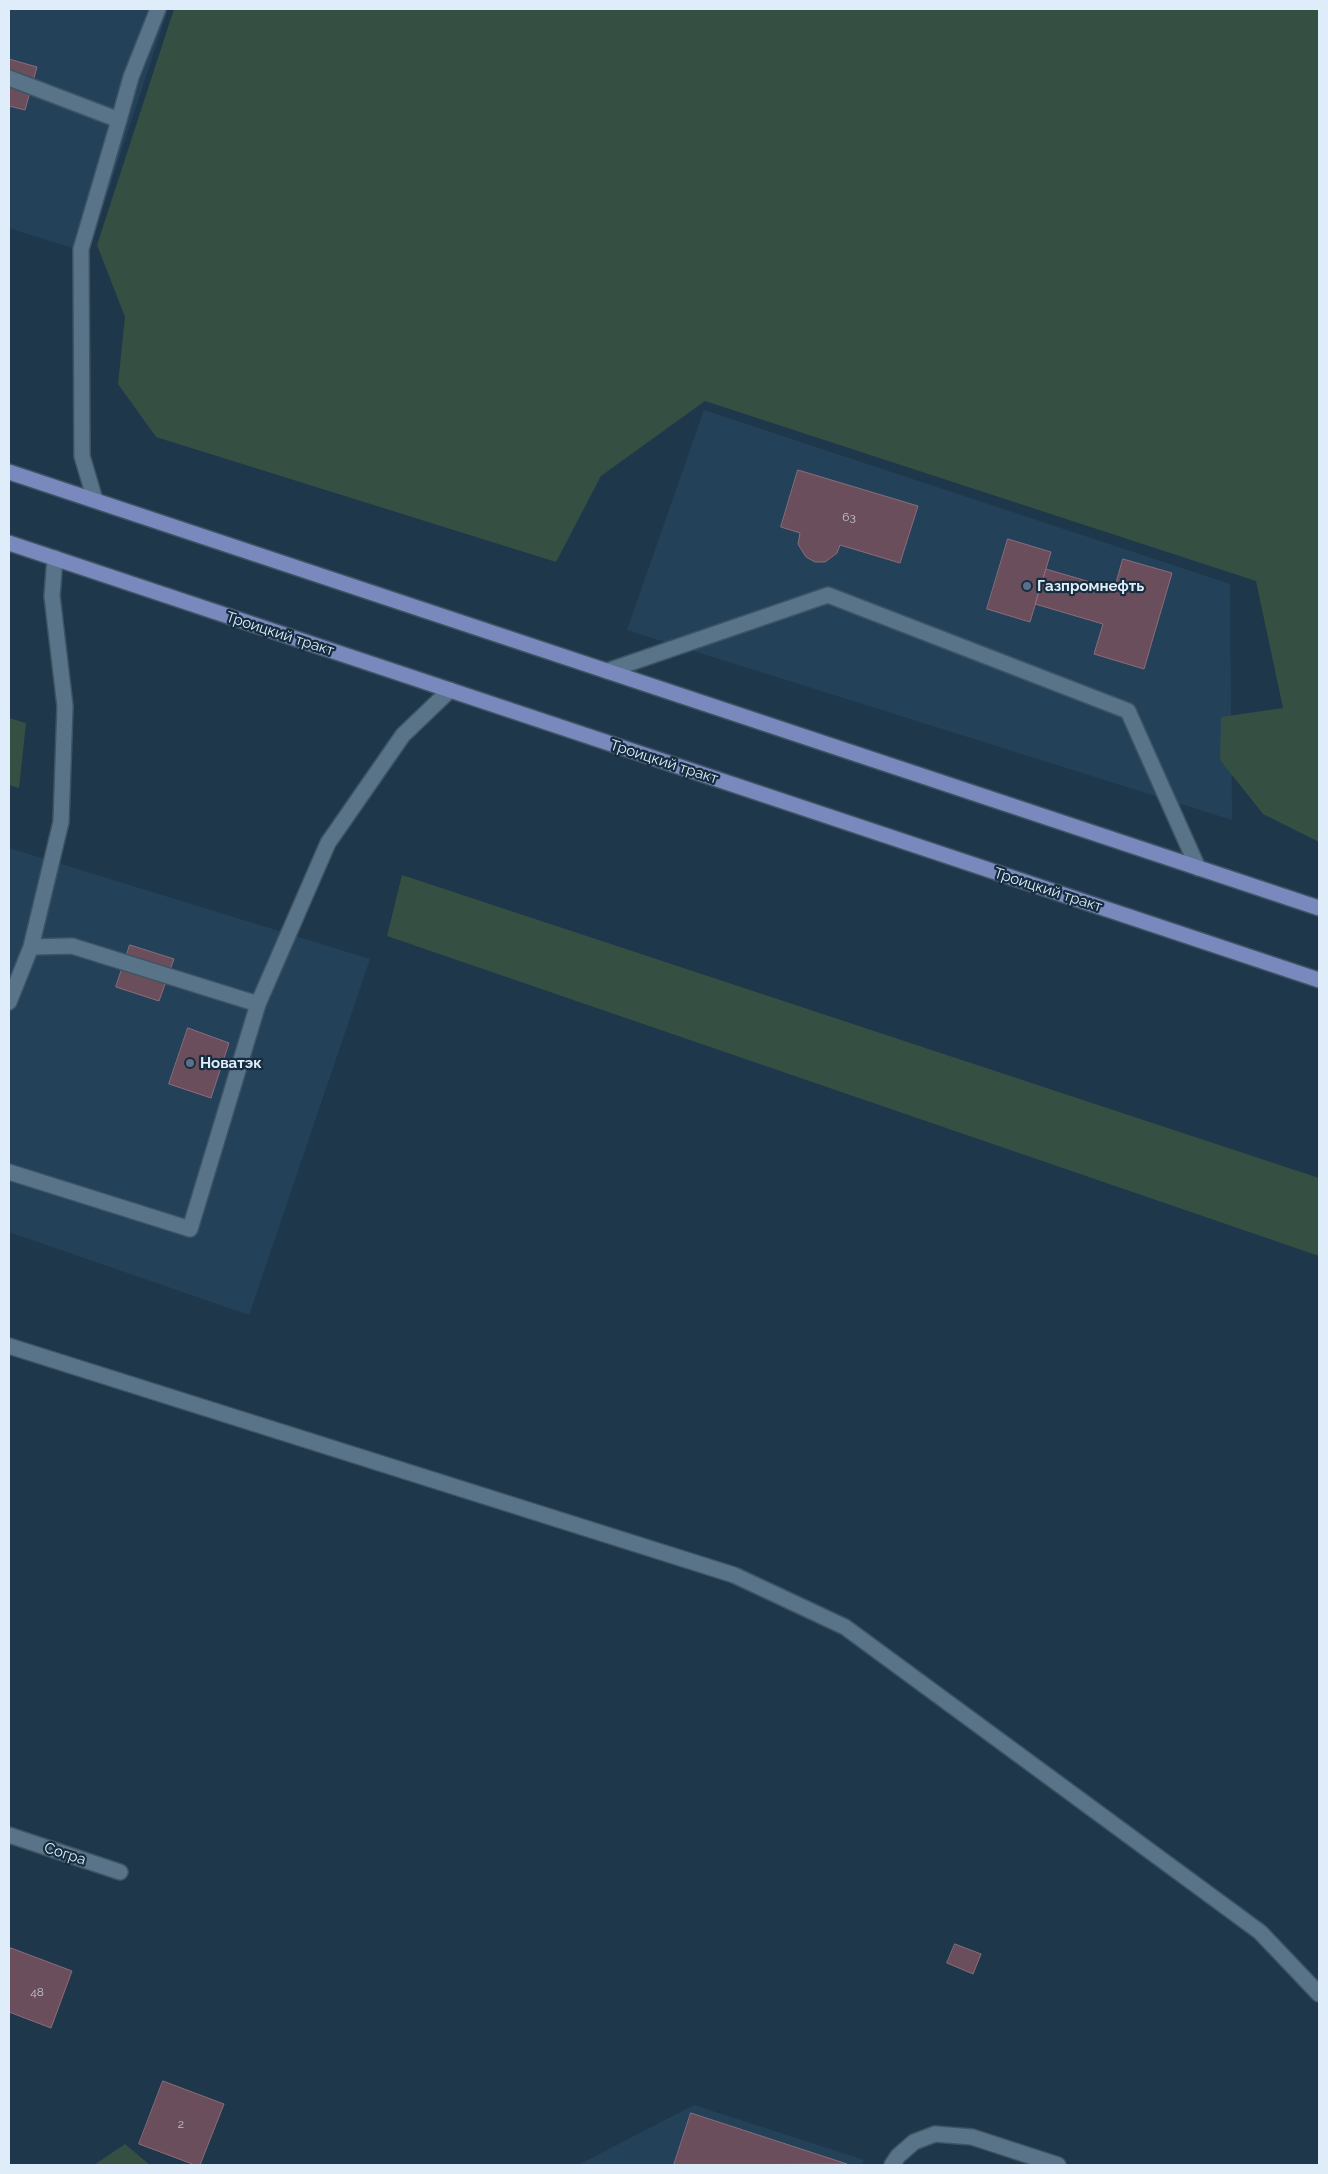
<!DOCTYPE html>
<meta charset="utf-8">
<style>
body{margin:0}
#map{position:relative;width:1328px;height:2174px;overflow:hidden;background:#1f374a;font-family:Raleway,sans-serif}
canvas{display:block}
.frame{position:absolute;inset:0;border:10px solid #deedf9;pointer-events:none}
</style>
<div id="map">
<canvas width="1328" height="2174"></canvas>
<div class="frame"></div>
</div>
<script>
const c = document.querySelector('canvas').getContext('2d');
c.lineJoin = 'round';
function fillPath(path, color) { c.fillStyle = color; c.fill(path, 'evenodd'); }
function trace(path, color, width, dash) { c.strokeStyle = color; c.lineWidth = width; c.lineCap = dash ? 'butt' : 'round'; c.setLineDash(dash || []); c.stroke(path); }
function label(font, color, halo, rows, align = 'center') {
  c.font = font + ' Raleway,sans-serif'; c.lineWidth = 4.5; c.setLineDash([]); c.textBaseline = 'middle'; c.strokeStyle = halo; c.fillStyle = color; for (const [text, x, y, turn = 0] of rows) {
    c.save(); c.translate(x, y); c.rotate((+turn || 0) * Math.PI / 180); c.textAlign = isNaN(turn) ? turn : align; if (halo) c.strokeText(text, 0, 0); c.fillText(text, 0, 0); c.restore();
  }
}
const built = new Path2D(`
 M9,9H168L88,253L9,228Z
 M704,410L1230,584L1232,820L627,630Z
 M9,848L370,959L249,1315L9,1232Z
 M694,2105L864,2160L862,2165H578Z`);
const green = new Path2D(`
 M174,9H1319V842L1263,814L1220,760L1221,717L1283,708L1256,581L705,401L601,476L556,562L156,437L118,384L125,317L97,245Z
 M9,718L26,723L19,788L9,785Z
 M402,875L1319,1178V1256L387,936Z
 M125,2144L150,2165H94Z`);
const building = new Path2D(`
 M9,59L37,67L25,110L9,106Z
 M798,470L918,506L900,563L840,545L837,553L825,562H815L806,557L798,544L800,533L781,527Z
 M1008,539L1051,552L1030,622L987,609Z
 M1123,559L1172,573L1144,669L1094,654L1103,624L1035,604L1046,569L1114,589Z
 M130,945L174,959L159,1001L116,987Z
 M188,1028L229,1043L211,1098L169,1084Z
 M955,1944L981,1954L973,1974L947,1963Z
 M11,1948L72,1971L51,2028L9,2012V1953Z
 M163,2081L224,2104L200,2165H195L139,2144Z
 M691,2113L847,2164L674,2165Z`);
const lane = new Path2D(`
 M9,78L119,120L81,249L82,456L95,500
 M119,120L131,77L158,9
 M55,558L52,596L65,706L61,822L31,947L72,946L258,1004L328,843L403,735L450,690
 M607,671L828,595L1128,711L1198,868
 M9,1002L31,947
 M9,1172L190,1229L258,1004
 M9,1346L734,1575L845,1627L1260,1932L1319,1994`);
const street = new Path2D(`
 M9,1835L120,1872
 M892,2165L898,2156L914,2142L935,2134L972,2137L1058,2165`);
const primary = new Path2D(`
 M9,472L1319,908
 M9,543L1319,980`);
const markers = [
 [1027,586,5,"#5c6f8a"],
 [190,1063,5,"#5c6f8a"]
];
const numberNames = [
 ["63",849,517],
 ["48",37,1992],
 ["2",181,2124]
];
const poiNames = [
 ["Газпромнефть",1037,586],
 ["Новатэк",200,1063]
];
const streetNames = [
 ["Троицкий тракт",280,634,18],
 ["Троицкий тракт",664,762,18],
 ["Троицкий тракт",1048,890,18],
 ["Согра",65,1854,18]
];
fillPath(built, '#23425a');
fillPath(green, '#354f43');
fillPath(building, '#6b4e5b');
trace(building, '#8c6c7a', 1);
trace(lane, '#3e5464', 18);
trace(street, '#3e5464', 18);
trace(primary, '#3e5464', 18);
trace(lane, '#597489', 15);
trace(street, '#597489', 15);
trace(primary, '#7989bd', 15);
for (const [x, y, r, color] of markers) { const dot = new Path2D(); dot.arc(x, y, r, 0, 2 * Math.PI); c.fillStyle = color; c.fill(dot); trace(dot, '#152d3f', 2); }
label('12px', '#c1c5d2', null, numberNames);
label('bold 15px', '#deedf9', '#152d3f', poiNames, 'left');
label('15px', '#deedf9', '#152d3f', streetNames);
</script>
